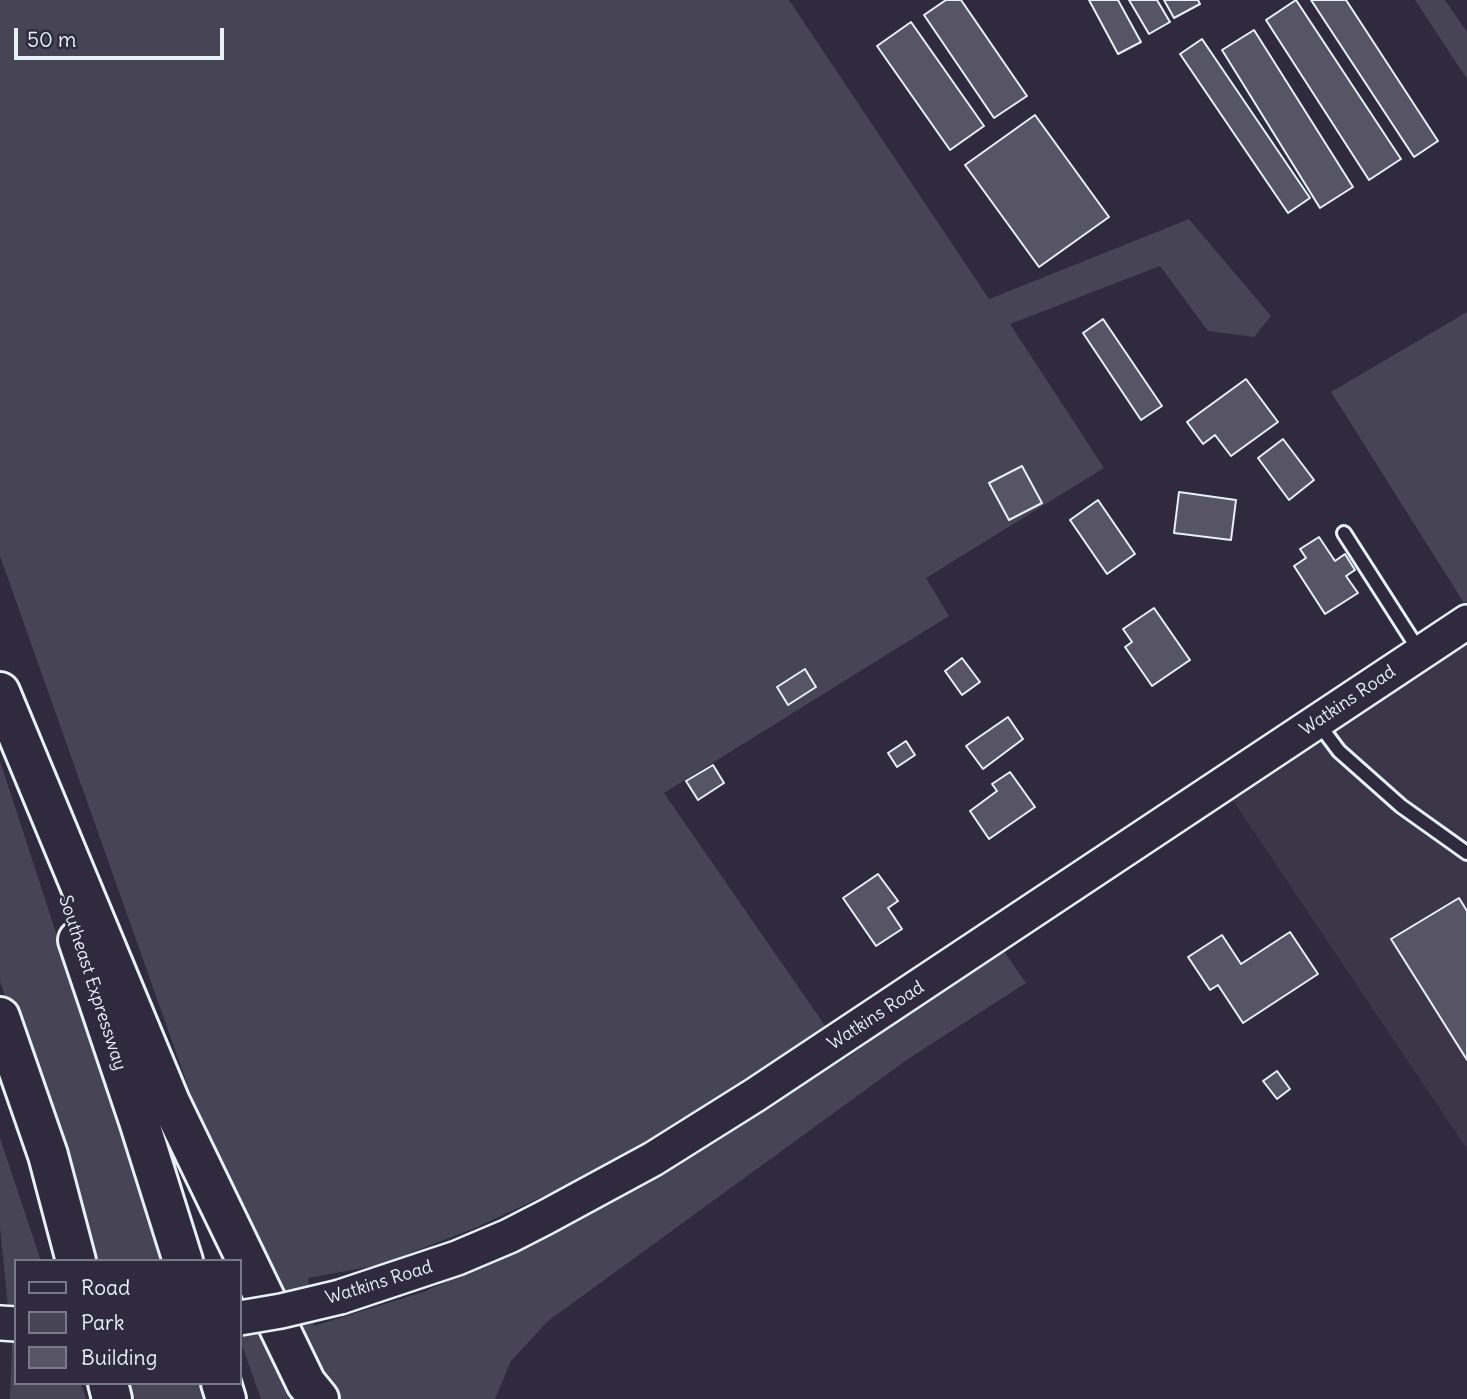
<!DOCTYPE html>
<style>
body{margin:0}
#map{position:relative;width:1467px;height:1399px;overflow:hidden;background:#2f2a3d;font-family:Delius,sans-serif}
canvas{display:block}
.legend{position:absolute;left:14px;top:1259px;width:228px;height:126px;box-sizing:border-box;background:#2f2a3d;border:2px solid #797a88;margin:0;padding:9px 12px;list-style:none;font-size:21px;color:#e8f1f8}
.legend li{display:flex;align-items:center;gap:14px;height:35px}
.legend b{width:35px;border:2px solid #797a88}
.scale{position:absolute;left:14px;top:28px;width:210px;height:32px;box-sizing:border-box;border:4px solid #e8f1f8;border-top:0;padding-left:9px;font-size:21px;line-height:24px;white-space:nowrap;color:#e8f1f8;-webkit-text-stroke:5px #2f2a3d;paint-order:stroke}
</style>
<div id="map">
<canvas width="1467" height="1399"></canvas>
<ul class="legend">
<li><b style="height:9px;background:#2f2a3d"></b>Road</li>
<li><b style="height:19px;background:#464455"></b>Park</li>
<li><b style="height:19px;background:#575565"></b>Building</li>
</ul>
<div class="scale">50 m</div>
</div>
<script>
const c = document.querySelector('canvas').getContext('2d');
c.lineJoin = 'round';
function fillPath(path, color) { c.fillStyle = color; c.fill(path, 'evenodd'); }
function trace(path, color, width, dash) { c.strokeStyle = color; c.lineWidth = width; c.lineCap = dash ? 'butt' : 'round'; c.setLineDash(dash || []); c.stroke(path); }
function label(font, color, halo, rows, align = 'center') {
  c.font = font + ' Delius,sans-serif'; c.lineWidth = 5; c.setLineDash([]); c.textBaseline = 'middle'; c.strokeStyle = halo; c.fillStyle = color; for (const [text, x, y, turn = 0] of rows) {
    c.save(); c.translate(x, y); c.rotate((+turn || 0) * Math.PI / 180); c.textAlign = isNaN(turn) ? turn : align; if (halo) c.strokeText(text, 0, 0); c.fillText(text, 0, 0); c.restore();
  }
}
const built = new Path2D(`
 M1467,601V1149L1215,774Z`);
const green = new Path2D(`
 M0,0H789L989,299L1189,219L1271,316L1254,337L1208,331L1160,266L1010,324L1104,468L926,578L949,616L664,793L826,1027L732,1089L600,1170L475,1228L379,1265L308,1278L314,1326L423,1292L523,1249L642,1184L848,1057L1001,947L1026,983L908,1059L548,1321L511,1361L495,1399H339L300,1345L206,1137L0,556Z
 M1415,0H1445L1467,32V79Z
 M1467,312V601L1464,603L1331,392Z
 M0,761L163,1261H91L0,981Z
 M0,1138L41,1261H16V1383H81L86,1399H10L12,1347L0,1227Z
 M240,1294L267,1347L303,1399H261L240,1340Z
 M130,1383H202L207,1399H135Z`);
const building = new Path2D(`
 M946,0H961L1027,96L994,118L924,15Z
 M1089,0H1118L1141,42L1118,54Z
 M1129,0H1157L1170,22L1149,34Z
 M1164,0H1198L1200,4L1174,18Z
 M1296,0L1401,159L1369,180L1266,20Z
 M1311,0H1346L1438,141L1414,157Z
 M911,22L984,126L950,150L877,46Z
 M1254,30L1353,187L1320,208L1222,50Z
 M1202,39L1310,198L1288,213L1180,54Z
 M1035,115L1109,217L1039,267L965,165Z
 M1103,319L1162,406L1141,420L1083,333Z
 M1246,379L1278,422L1231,456L1215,435L1203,444L1187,422Z
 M1283,439L1314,480L1289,500L1258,458Z
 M1022,466L1042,503L1009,520L989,483Z
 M1179,492L1236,500L1231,540L1174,533Z
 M1098,500L1135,554L1107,574L1070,520Z
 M1319,537L1335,561L1345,554L1355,570L1346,576L1358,593L1325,614L1294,566L1306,558L1300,549Z
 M1154,608L1190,660L1152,686L1125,647L1132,642L1123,629Z
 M962,658L980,682L962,695L945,671Z
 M805,669L816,687L788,705L777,687Z
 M1008,717L1023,739L983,769L966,746Z
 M906,741L915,755L897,767L888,753Z
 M713,765L724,783L698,800L686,781Z
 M1010,772L1035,807L989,839L970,811L997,791L992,784Z
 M878,874L898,901L888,908L902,929L876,946L843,898Z
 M1459,898L1467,911V1060L1391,939Z
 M1290,932L1318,974L1243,1023L1218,985L1210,990L1188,957L1222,935L1241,964Z
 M1277,1071L1290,1089L1277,1099L1263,1081Z`);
const lane = new Path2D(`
 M1344,533L1420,652
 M1318,723L1339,751L1401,806L1467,853`);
const secondary = new Path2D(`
 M340,1297L457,1258L509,1236L546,1217L653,1159L755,1095L1467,622
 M0,1323L16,1324`);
const highway = new Path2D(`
 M0,692L170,1102L306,1383L319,1399
 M78,940L139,1121L183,1261
 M0,1017L48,1155L76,1261
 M108,1383L112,1399
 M221,1383L226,1399`);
const secondaryBridge = new Path2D(`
 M240,1318L281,1311L340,1297`);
const streetNames = [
 ["Watkins Road",1348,701,-34],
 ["Southeast Expressway",92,983,72],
 ["Watkins Road",876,1016,-33],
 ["Watkins Road",379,1283,-17]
];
fillPath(built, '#3b3749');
fillPath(green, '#464455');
fillPath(building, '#575565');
trace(building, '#e8f1f8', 2);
trace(lane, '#e8f1f8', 18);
trace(secondary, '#e8f1f8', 38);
trace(highway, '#e8f1f8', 44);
trace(lane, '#2f2a3d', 12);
trace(secondary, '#2f2a3d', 33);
trace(highway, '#2f2a3d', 38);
trace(secondaryBridge, '#e8f1f8', 38, []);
trace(secondaryBridge, '#2f2a3d', 33);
label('18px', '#e8f1f8', '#2f2a3d', streetNames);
</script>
